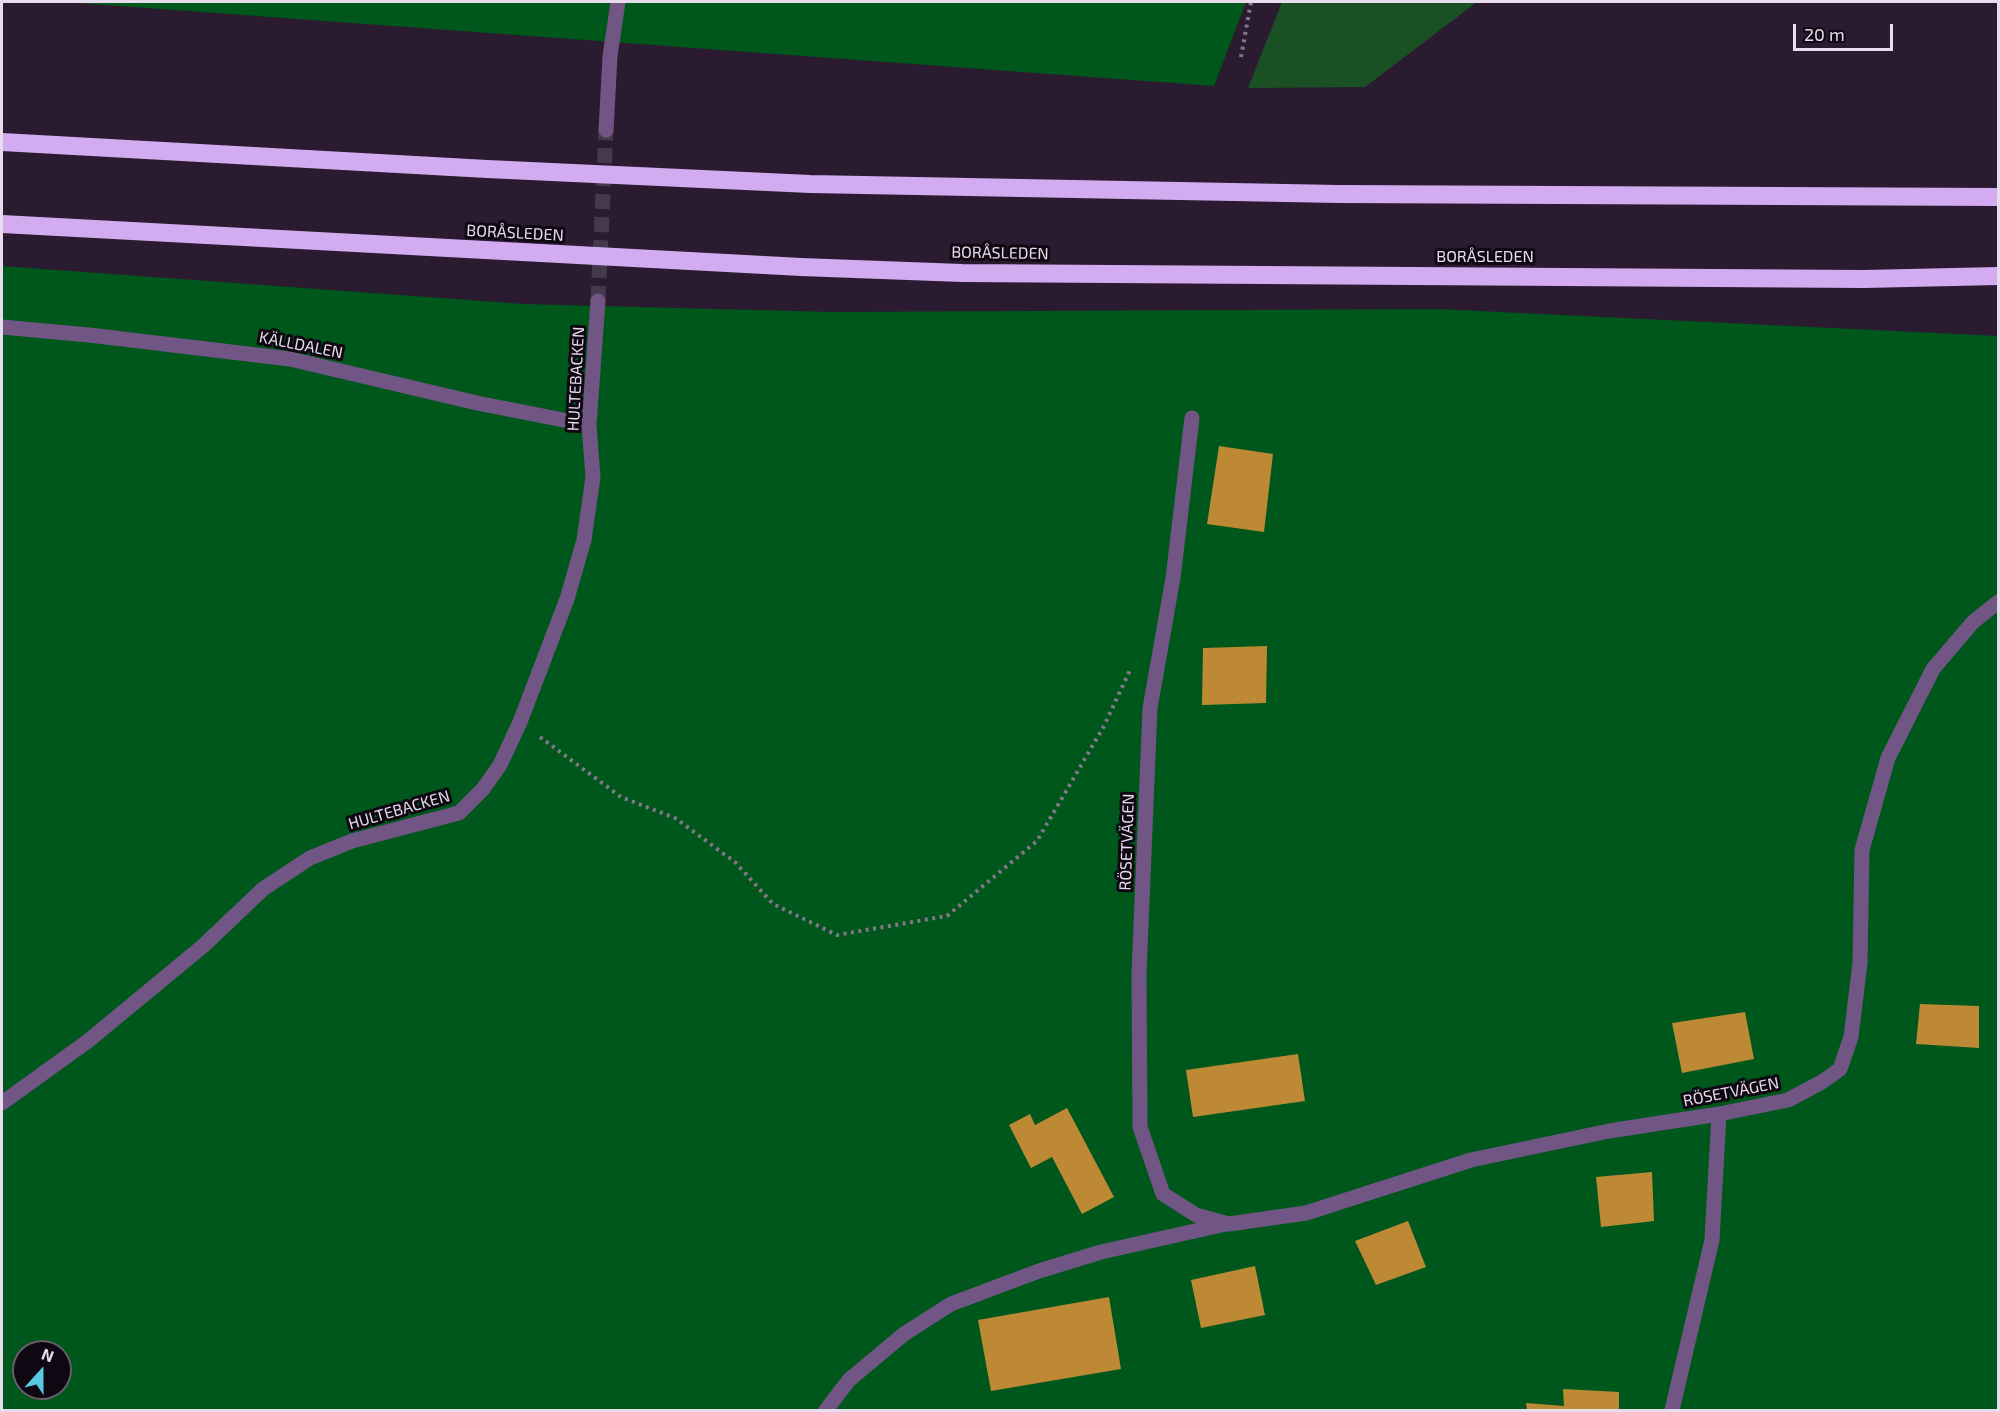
<!DOCTYPE html>
<meta charset="utf-8">
<style>
body{margin:0}
#map{position:relative;width:2000px;height:1412px;overflow:hidden;background:#2a1b31;font-family:"Exo 2",sans-serif}
canvas{display:block}
.frame{position:absolute;inset:0;border:3px solid #e6dceb;pointer-events:none}
.north{position:absolute;left:12px;top:1340px;width:60px;height:60px;box-sizing:border-box;background:#0f0812;border:2px solid #655d69;border-radius:50%;rotate:21deg;font-size:16px;font-weight:700;line-height:24px;text-align:center;color:#e6dceb}
.north::after{content:'';display:block;margin:auto;width:21px;height:27px;background:#55cae0;clip-path:polygon(50% 0,100% 100%,50% 72%,0 100%)}
.scale{position:absolute;left:1793px;top:24px;width:100px;height:27px;box-sizing:border-box;border:3px solid #e6dceb;border-top:0;padding-left:8px;font-size:18px;line-height:21px;white-space:nowrap;color:#e6dceb;-webkit-text-stroke:4px #0f0812;paint-order:stroke}
</style>
<div id="map">
<canvas width="2000" height="1412"></canvas>
<div class="frame"></div>
<div class="north">N</div>
<div class="scale">20 m</div>
</div>
<script>
const c = document.querySelector('canvas').getContext('2d');
c.lineJoin = 'round';
function fillPath(path, color) { c.fillStyle = color; c.fill(path, 'evenodd'); }
function trace(path, color, width, dash) { c.strokeStyle = color; c.lineWidth = width; c.lineCap = dash ? 'butt' : 'round'; c.setLineDash(dash || []); c.stroke(path); }
function label(font, color, halo, rows, align = 'center') {
  c.font = font + ' "Exo 2",sans-serif'; c.lineWidth = 6; c.setLineDash([]); c.textBaseline = 'middle'; c.strokeStyle = halo; c.fillStyle = color; for (const [text, x, y, turn = 0] of rows) {
    c.save(); c.translate(x, y); c.rotate((+turn || 0) * Math.PI / 180); c.textAlign = isNaN(turn) ? turn : align; if (halo) c.strokeText(text, 0, 0); c.fillText(text, 0, 0); c.restore();
  }
}
const green = new Path2D(`
 M1282,2H1477L1365,87L1248,88Z`);
const forest = new Path2D(`
 M65,2H1246L1214,86Z
 M2,266L523,304L832,312L1437,309L1998,336V1410H2ZM24,1352H60V1388H24Z`);
const building = new Path2D(`
 M1219,446L1273,454L1264,532L1207,524Z
 M1267,646L1266,703L1202,705L1203,648Z
 M1920,1004L1979,1006V1048L1916,1044Z
 M1745,1012L1754,1059L1682,1073L1672,1023Z
 M1298,1054L1305,1101L1193,1117L1186,1070Z
 M1067,1108L1114,1197L1082,1214L1052,1157L1031,1168L1009,1125L1030,1114L1035,1125Z
 M1652,1172L1654,1221L1601,1227L1596,1177Z
 M1408,1221L1426,1267L1376,1285L1355,1241Z
 M1255,1266L1265,1315L1201,1328L1191,1280Z
 M1109,1297L1121,1369L991,1391L978,1320Z
 M1563,1389L1619,1392V1410H1527L1526,1403L1564,1406Z`);
const minorTunnel = new Path2D(`
 M598,301L606,130`);
const path = new Path2D(`
 M1241,57L1251,2
 M540,737L621,797L675,818L735,862L773,904L837,935L947,916L1037,841L1104,726L1130,670`);
const minor = new Path2D(`
 M606,130L610,56L618,2
 M2,327L89,335L290,359L477,403L589,425
 M1192,418L1173,578L1150,708L1139,974L1140,1127L1163,1194L1196,1215L1229,1224L1306,1213L1471,1160L1609,1131L1719,1114L1788,1100L1822,1082L1840,1069L1851,1037L1860,963L1862,850L1888,758L1933,669L1973,622L1998,602
 M2,1103L88,1041L203,946L263,889L310,858L352,841L459,813L483,789L500,765L520,722L567,599L584,540L593,477L589,425L598,301
 M826,1410L849,1380L904,1334L951,1304L1039,1271L1101,1252L1226,1224
 M1672,1410L1712,1240L1719,1114`);
const highway = new Path2D(`
 M2,142L487,169L810,184L1338,194L1998,197
 M2,224L801,267L962,273L1864,279L1998,276`);
const streetNames = [
 ["BORÅSLEDEN",515,233,3],
 ["BORÅSLEDEN",1000,253,1],
 ["BORÅSLEDEN",1485,257],
 ["KÄLLDALEN",301,345,11],
 ["HULTEBACKEN",576,379,-87],
 ["HULTEBACKEN",399,810,-16],
 ["RÖSETVÄGEN",1127,842,-88],
 ["RÖSETVÄGEN",1731,1092,-11]
];
fillPath(green, '#1b5025');
fillPath(forest, '#00571c');
fillPath(building, '#be8934');
trace(minorTunnel, '#46384d', 15, [15, 8]);
trace(path, '#84778a', 4, [3, 4.5]);
trace(minor, '#715585', 15);
trace(highway, '#d3abf1', 18);
label('16px', '#e6dceb', '#0f0812', streetNames);
</script>
